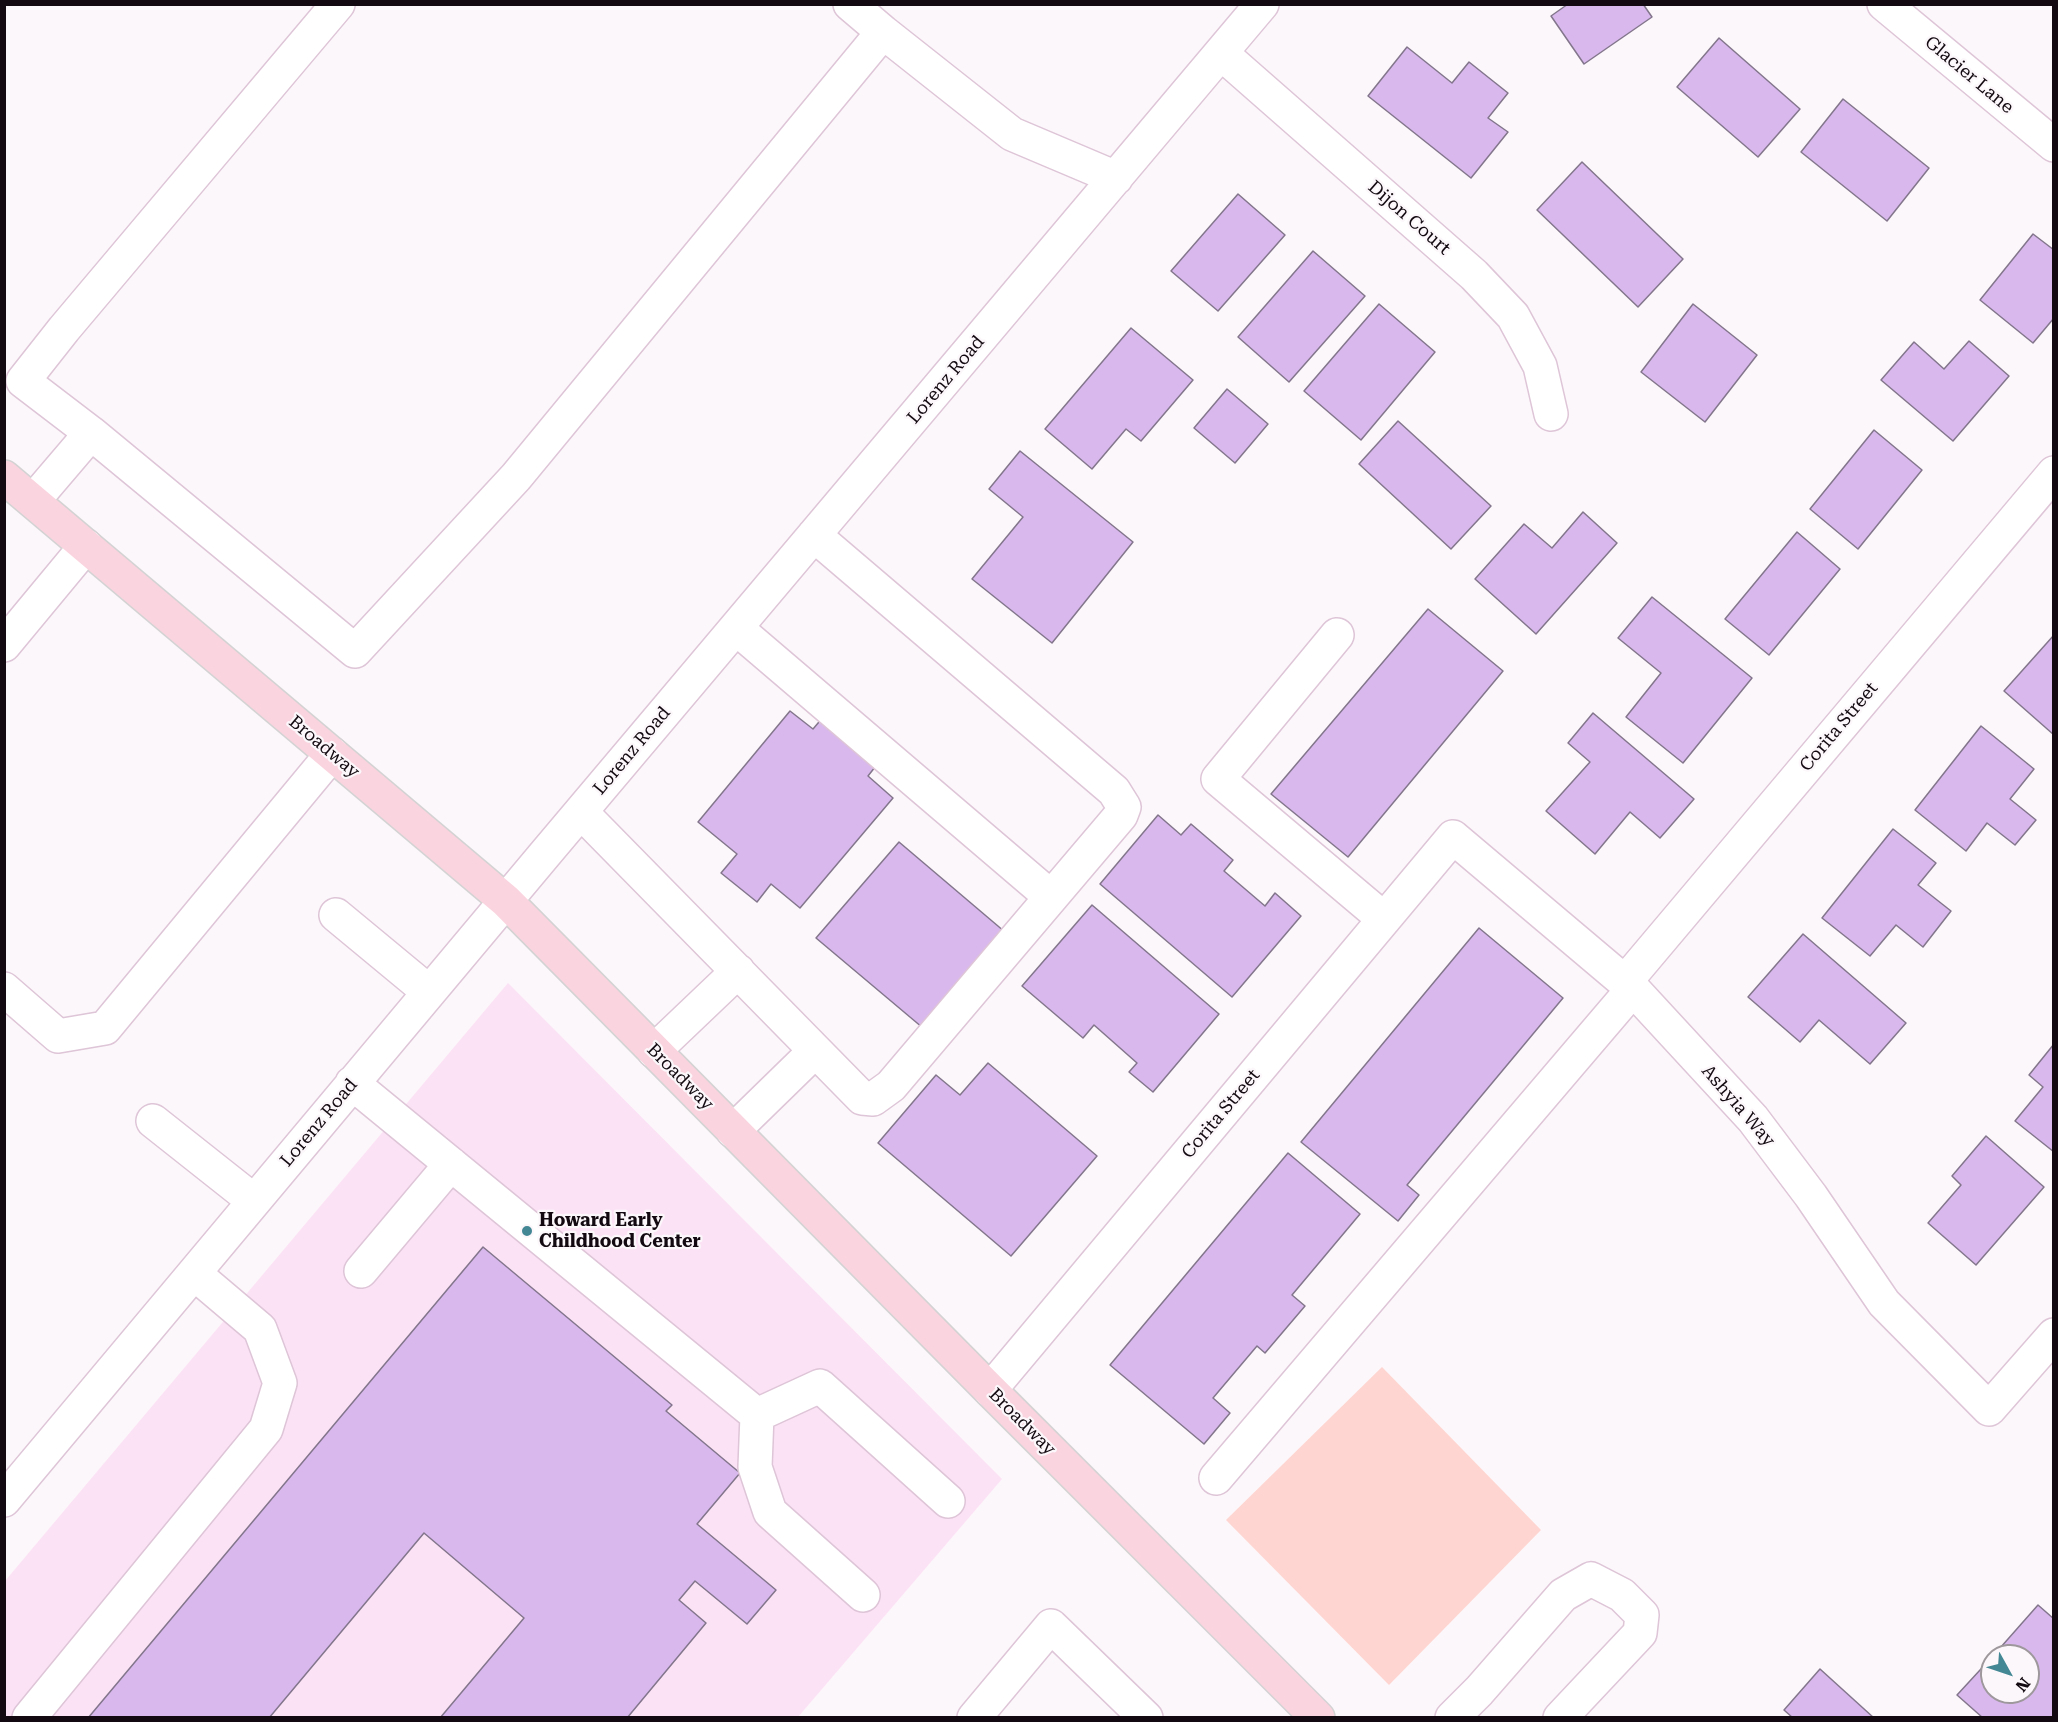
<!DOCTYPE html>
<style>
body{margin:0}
#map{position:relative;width:2058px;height:1722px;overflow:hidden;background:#fcf7fa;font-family:"Roboto Serif",serif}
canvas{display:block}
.frame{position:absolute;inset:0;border:6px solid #120a10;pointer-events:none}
.north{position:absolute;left:1980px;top:1644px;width:60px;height:60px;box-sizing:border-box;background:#fcf7fa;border:2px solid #9e989c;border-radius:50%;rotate:130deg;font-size:16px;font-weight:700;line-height:24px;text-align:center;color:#120a10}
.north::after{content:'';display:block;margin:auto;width:21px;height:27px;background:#438795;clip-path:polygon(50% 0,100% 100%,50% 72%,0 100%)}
</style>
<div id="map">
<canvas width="2058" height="1722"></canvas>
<div class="frame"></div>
<div class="north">N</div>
</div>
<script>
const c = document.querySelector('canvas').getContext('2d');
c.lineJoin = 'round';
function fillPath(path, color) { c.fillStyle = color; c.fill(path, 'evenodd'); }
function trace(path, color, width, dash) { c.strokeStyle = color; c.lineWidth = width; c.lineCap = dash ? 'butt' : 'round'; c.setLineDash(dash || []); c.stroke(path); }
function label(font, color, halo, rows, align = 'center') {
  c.font = font + ' "Roboto Serif",serif'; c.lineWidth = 4.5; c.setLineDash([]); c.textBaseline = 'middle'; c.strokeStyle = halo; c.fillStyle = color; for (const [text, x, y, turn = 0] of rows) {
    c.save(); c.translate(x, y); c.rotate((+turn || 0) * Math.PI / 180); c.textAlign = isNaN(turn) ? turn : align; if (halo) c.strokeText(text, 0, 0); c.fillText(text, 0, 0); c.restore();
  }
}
const built = new Path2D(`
 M508,983L1002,1479L798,1717L5,1718V1581Z`);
const green = new Path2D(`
 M1382,1367L1541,1530L1389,1685L1226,1520Z`);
const building = new Path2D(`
 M1568,4H1643L1652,17L1584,64L1551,16Z
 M1719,38L1800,109L1758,157L1677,87Z
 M1407,47L1452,83L1469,62L1508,93L1488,118L1508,132L1471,178L1368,96Z
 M1843,99L1929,168L1887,221L1801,152Z
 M1582,162L1683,259L1638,307L1537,210Z
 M1238,194L1285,235L1218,311L1171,271Z
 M2033,234L2054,250V318L2033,343L1980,300Z
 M1313,251L1365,296L1289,382L1238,337Z
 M1379,304L1435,352L1361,440L1304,391Z
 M1693,304L1757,355L1705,422L1641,372Z
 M1131,328L1193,380L1141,441L1126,429L1092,469L1045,429Z
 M1969,341L2009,376L1953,441L1881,380L1914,342L1944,369Z
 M1227,389L1268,424L1235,463L1194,428Z
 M1398,421L1491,506L1451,549L1359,464Z
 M1874,430L1922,470L1858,549L1810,509Z
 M1020,451L1133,542L1052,643L972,579L1023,517L989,489Z
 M1583,512L1617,543L1536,634L1475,579L1524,524L1552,548Z
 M1797,532L1840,569L1769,655L1725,619Z
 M1652,597L1752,678L1683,763L1626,717L1661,673L1618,638Z
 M1428,609L1503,671L1348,857L1271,794Z
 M2054,635V735L2004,691Z
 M790,711L813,729L824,716L879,762L868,776L893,798L800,908L771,884L757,902L721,873L737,854L698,822Z
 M1593,713L1694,799L1660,838L1630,812L1595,854L1546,811L1590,762L1568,743Z
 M1981,726L2034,769L2010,799L2036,820L2015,845L1987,823L1966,851L1915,810Z
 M1158,815L1181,835L1191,824L1233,860L1224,871L1265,906L1275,893L1301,916L1232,997L1100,884Z
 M1893,829L1936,863L1918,885L1951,911L1923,947L1896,925L1870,956L1822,918Z
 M899,842L1005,932L923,1028L816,938Z
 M1092,905L1219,1014L1153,1092L1129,1072L1137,1063L1094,1025L1083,1038L1022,986Z
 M1479,928L1563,998L1407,1185L1419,1195L1398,1221L1301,1142Z
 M1803,934L1906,1023L1870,1064L1819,1020L1800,1042L1748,997Z
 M2054,1044V1152L2015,1121L2043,1087L2029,1075Z
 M988,1063L1097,1156L1011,1256L878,1143L936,1075L960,1095Z
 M1986,1136L2044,1187L1976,1265L1928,1223L1961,1185L1952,1176Z
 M1288,1153L1360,1214L1292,1295L1305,1306L1265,1353L1257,1346L1213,1398L1230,1413L1204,1444L1110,1365Z
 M483,1247L672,1405L666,1411L740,1473L697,1524L776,1590L747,1624L695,1581L679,1600L706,1623L627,1718H440L524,1618L424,1533L269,1718H88Z
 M2038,1605L2054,1619V1718H1983L1957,1695L1992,1657V1692H2028V1656H1993Z
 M1820,1669L1874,1718H1793L1784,1710Z`);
const minor = new Path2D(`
 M850,4L883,32
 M1884,4L2054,145
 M1221,53L1474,275L1513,316L1540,366L1551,414
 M91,433L23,381L64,329L338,4
 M33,501L91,433L355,651L516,477L883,32L1012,134L1116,178
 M736,628L1051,897
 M1337,635L1218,779L1384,919
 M4,645L86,546
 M581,812L862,1098L873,1099L891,1086L1121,815L1124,807L1114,791L814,535
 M336,915L429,992
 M1625,982L2054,473
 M4,989L58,1036L105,1028L332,754
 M654,1051L738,971
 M352,1083L757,1415L820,1386L948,1501
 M153,1121L254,1201
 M733,1131L815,1051
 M361,1271L451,1164
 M990,1390L1453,837L1633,989L1753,1119L1811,1196L1884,1303L1989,1409L2054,1335
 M757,1415L755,1467L770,1512L863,1595
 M1216,1478L1633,989
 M4,1500L545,854L1262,4
 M29,1718L266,1429L280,1383L260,1329L195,1274
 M974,1718L1051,1626L1146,1718
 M1452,1718L1479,1691L1563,1595L1591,1579L1622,1595L1642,1615L1640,1633L1560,1718`);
const major = new Path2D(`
 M4,477L506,901L990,1390L1318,1718`);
const markers = [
 [527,1231,6,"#438795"]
];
const streetNames = [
 ["Glacier Lane",1969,75,40],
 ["Dijon Court",1409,218,41],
 ["Lorenz Road",946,380,-50],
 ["Corita Street",1839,727,-50],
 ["Broadway",324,747,40],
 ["Lorenz Road",632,751,-50],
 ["Broadway",680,1077,45],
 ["Ashyia Way",1738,1106,49],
 ["Corita Street",1221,1114,-50],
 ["Lorenz Road",319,1123,-50],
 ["Broadway",1022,1422,45]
];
const poiNames = [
 ["Howard Early",539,1221],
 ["Childhood Center",539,1242]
];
fillPath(built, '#fce2f5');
fillPath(green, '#fed5d0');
fillPath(building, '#d8b8ed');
trace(building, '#83768c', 1.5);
trace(minor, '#dec5d7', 36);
trace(major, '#d4d3d4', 36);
trace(minor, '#fff', 33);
trace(major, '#fad4df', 33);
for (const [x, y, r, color] of markers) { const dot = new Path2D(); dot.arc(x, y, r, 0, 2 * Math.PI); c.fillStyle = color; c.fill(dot); trace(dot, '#fcf7fa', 2); }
label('18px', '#120a10', '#fcf7fa', streetNames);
label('bold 18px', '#120a10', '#fcf7fa', poiNames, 'left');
</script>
